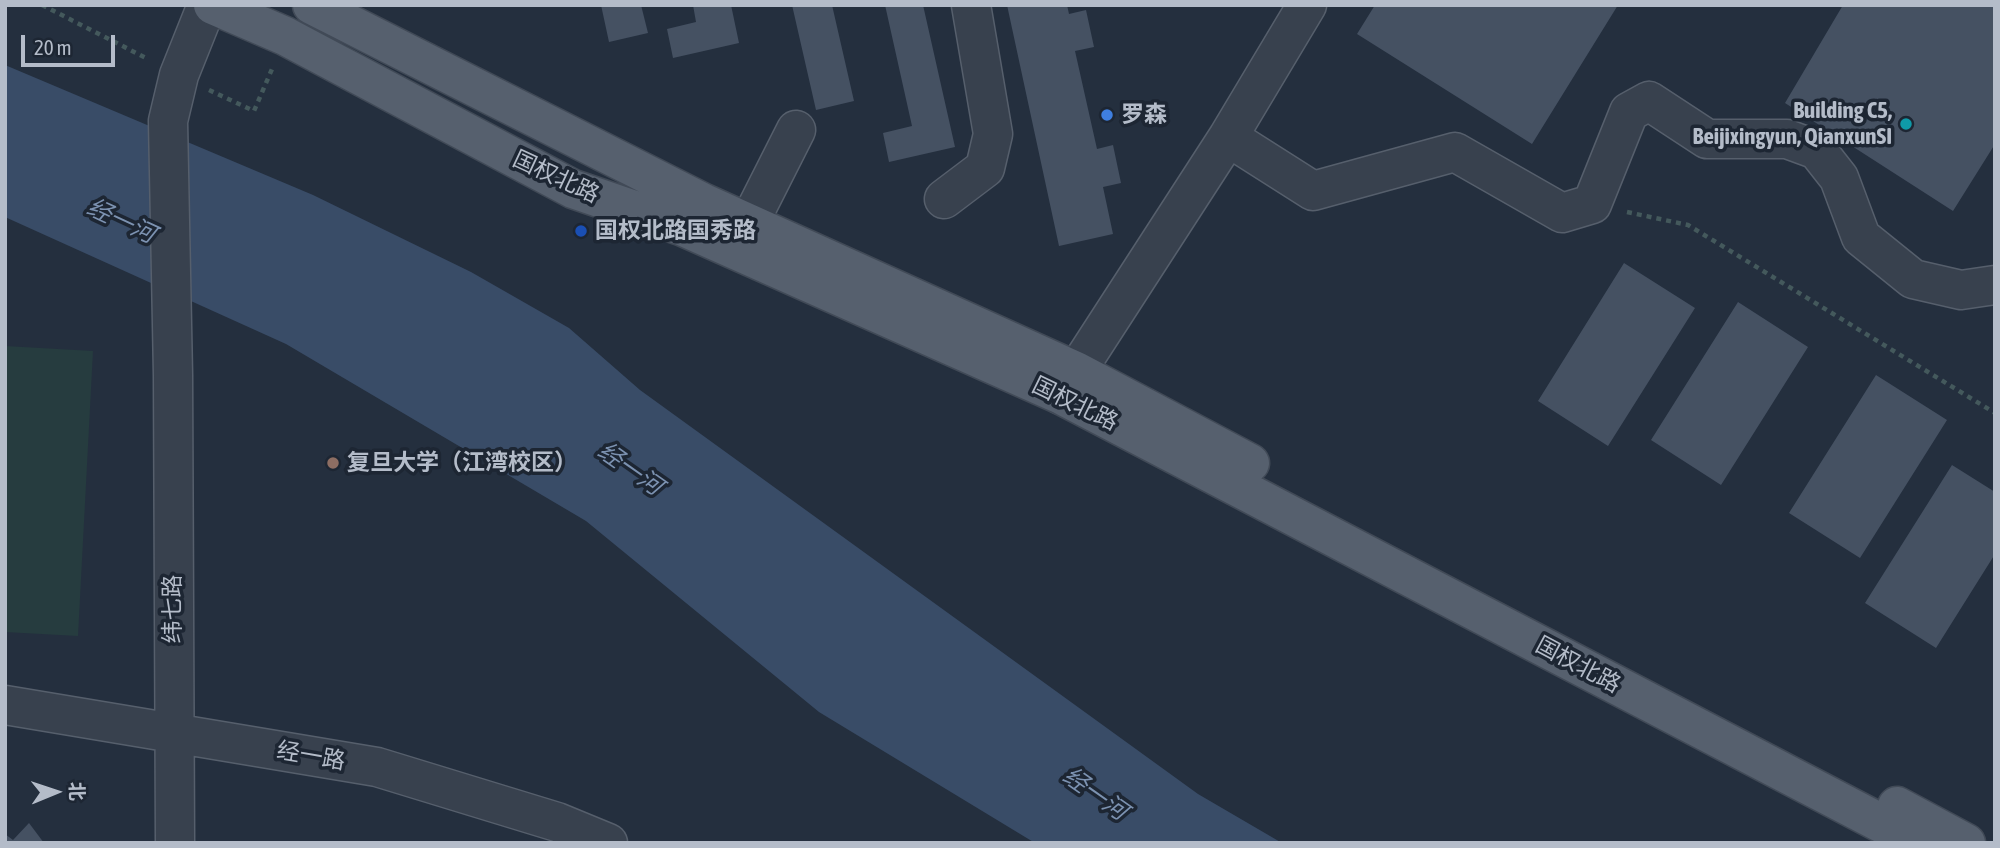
<!DOCTYPE html>
<meta charset="utf-8">
<style>
body{margin:0}
#map{position:relative;width:2000px;height:848px;overflow:hidden;background:#242f3e;font-family:"Asap Condensed","Noto Sans SC",sans-serif}
canvas{display:block}
.frame{position:absolute;inset:0;border:7px solid #b4bcc9;pointer-events:none}
.north{position:absolute;left:21px;top:757px;width:70px;height:70px;-webkit-text-stroke:5px #1d2633;paint-order:stroke;rotate:88deg;font-size:19px;font-weight:700;line-height:28px;text-align:center;color:#b4bcc9}
.north::after{content:'';display:block;margin:auto;width:24px;height:32px;background:#b4bcc9;clip-path:polygon(50% 0,100% 100%,50% 72%,0 100%)}
.scale{position:absolute;left:21px;top:35px;width:94px;height:32px;box-sizing:border-box;border:4px solid #b4bcc9;border-top:0;padding-left:9px;font-size:21px;line-height:24px;white-space:nowrap;color:#b4bcc9;-webkit-text-stroke:5px #1d2633;paint-order:stroke}
</style>
<div id="map">
<canvas width="2000" height="848"></canvas>
<div class="frame"></div>
<div class="north">北</div>
<div class="scale">20 m</div>
</div>
<script>
const c = document.querySelector('canvas').getContext('2d');
c.lineJoin = 'round';
function fillPath(path, color) { c.fillStyle = color; c.fill(path, 'evenodd'); }
function trace(path, color, width, dash) { c.strokeStyle = color; c.lineWidth = width; c.lineCap = dash ? 'butt' : 'round'; c.setLineDash(dash || []); c.stroke(path); }
function label(font, color, halo, rows, align = 'center') {
  c.font = font + ' "Asap Condensed","Noto Sans SC",sans-serif'; c.lineWidth = 7; c.setLineDash([]); c.textBaseline = 'middle'; c.strokeStyle = halo; c.fillStyle = color; for (const [text, x, y, turn = 0] of rows) {
    c.save(); c.translate(x, y); c.rotate((+turn || 0) * Math.PI / 180); c.textAlign = isNaN(turn) ? turn : align; if (halo) c.strokeText(text, 0, 0); c.fillText(text, 0, 0); c.restore();
  }
}
const green = new Path2D(`
 M5,346L93,351L78,636L5,632Z`);
const water = new Path2D(`
 M5,65L313,195L471,272L569,328L640,390L1198,794L1282,843H1035L819,712L586,521L286,344L5,217Z`);
const building = new Path2D(`
 M601,5H641L648,33L609,42Z
 M693,5H731L739,43L673,58L667,29L696,22Z
 M792,5H832L854,101L816,110Z
 M885,5H923L955,147L889,162L883,133L912,126Z
 M1007,5H1067L1069,14L1086,10L1094,47L1075,51L1097,149L1113,145L1121,183L1103,187L1113,234L1059,246Z
 M1375,5H1618L1532,144L1357,34Z
 M1843,5H1995V144L1953,211L1785,103Z
 M1624,263L1695,308L1608,446L1538,401Z
 M1738,302L1808,347L1721,485L1651,440Z
 M1876,375L1947,420L1860,558L1789,513Z
 M1952,465L1995,492V554L1936,648L1865,603Z
 M29,823L44,843H5V834L13,840Z`);
const path = new Path2D(`
 M42,5L148,59
 M209,90L254,111L272,69
 M1627,212L1688,225L1995,413`);
const minor = new Path2D(`
 M1228,137L1313,191L1455,152L1562,213L1592,204L1629,112L1649,101L1707,139H1787L1817,150L1839,178L1861,237L1913,279L1961,290L1995,285
 M944,199L985,168L993,134L971,5
 M749,223L796,130
 M1061,395L1228,137L1307,5
 M5,705L377,767L557,822L608,843
 M175,843L173,375L168,121L179,75L207,5`);
const major = new Path2D(`
 M213,5L285,36L573,189L681,226L1061,395L1919,843
 M312,5L704,203L1076,371L1250,463
 M1897,806L1966,843`);
const markers = [
 [1107,115,7,"#3f7fe0"],
 [1906,124,7,"#0f9aa8"],
 [581,231,7,"#1a4fb4"],
 [333,463,7,"#8d6e63"]
];
const poiNames = [
 ["Building C5,",1892,111,"right"],
 ["Beijixingyun, QianxunSI",1892,137,"right"],
 ["罗森",1121,115],
 ["国权北路国秀路",595,231],
 ["复旦大学（江湾校区）",347,463]
];
const streetNames = [
 ["国权北路",556,177,25],
 ["国权北路",1075,404,26],
 ["纬七路",173,609,-90],
 ["国权北路",1578,665,28],
 ["经一路",311,756,10]
];
const waterNames = [
 ["经一河",121,221,25],
 ["经一河",630,469,35],
 ["经一河",1095,794,35]
];
fillPath(green, '#263c3f');
fillPath(water, '#394c67');
fillPath(building, '#455162');
trace(minor, '#565f6c', 41);
trace(major, '#414a57', 41);
trace(path, '#44595c', 4.5, [5, 5]);
trace(minor, '#38414e', 38);
trace(major, '#56606e', 38);
for (const [x, y, r, color] of markers) { const dot = new Path2D(); dot.arc(x, y, r, 0, 2 * Math.PI); c.fillStyle = color; c.fill(dot); trace(dot, '#1d2633', 2.5); }
label('bold 23px', '#b4bcc9', '#1d2633', poiNames, 'left');
label('23px', '#b4bcc9', '#1d2633', streetNames);
label('italic 24px', '#7c92b1', '#1d2633', waterNames);
</script>
